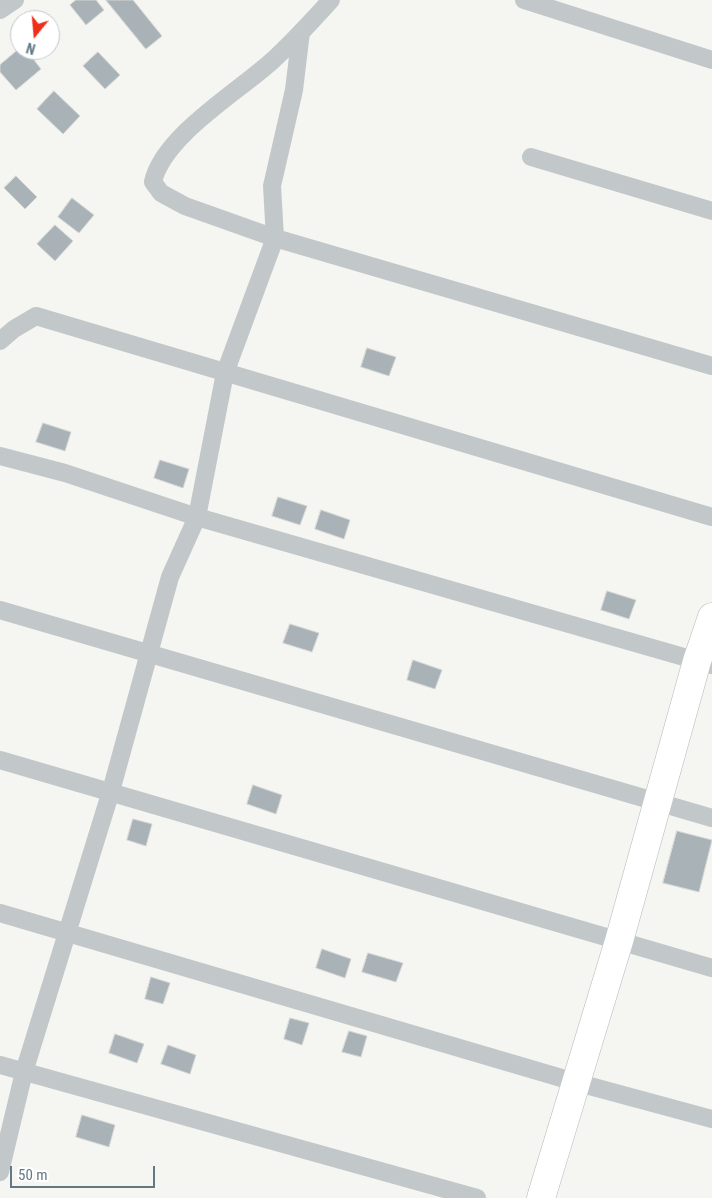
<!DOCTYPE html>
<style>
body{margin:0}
#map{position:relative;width:712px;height:1198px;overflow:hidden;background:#f5f5f1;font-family:"Roboto Condensed",sans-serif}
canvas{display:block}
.north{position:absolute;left:10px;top:10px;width:50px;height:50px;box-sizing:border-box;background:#fff;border:1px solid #c0c9ce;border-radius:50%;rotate:197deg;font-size:14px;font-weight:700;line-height:20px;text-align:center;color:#627984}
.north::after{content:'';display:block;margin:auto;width:18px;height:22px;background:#ef2f18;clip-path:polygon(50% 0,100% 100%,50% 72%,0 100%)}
.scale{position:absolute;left:10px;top:1166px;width:145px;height:22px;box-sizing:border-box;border:2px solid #627984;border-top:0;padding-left:6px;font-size:15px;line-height:18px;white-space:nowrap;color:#627984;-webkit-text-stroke:4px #fff;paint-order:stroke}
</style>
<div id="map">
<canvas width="712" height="1198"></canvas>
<div class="north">N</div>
<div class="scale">50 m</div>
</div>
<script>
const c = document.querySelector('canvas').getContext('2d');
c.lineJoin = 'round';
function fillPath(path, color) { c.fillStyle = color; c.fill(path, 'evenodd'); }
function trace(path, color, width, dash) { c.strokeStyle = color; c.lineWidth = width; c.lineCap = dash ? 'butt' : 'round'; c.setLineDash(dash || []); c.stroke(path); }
const building = new Path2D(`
 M76,0H96L104,10L86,25L70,5Z
 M106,0H133L162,36L146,49Z
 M20,48V50H26L41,69L16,90L0,72V65Z
 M98,52L120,75L105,89L83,66Z
 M54,91L80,116L63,134L37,109Z
 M16,176L37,197L25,209L4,188Z
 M72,198L94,215L79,233L58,217Z
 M55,225L73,241L55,261L37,244Z
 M367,348L396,357L389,376L361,367Z
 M43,423L71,432L65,451L36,442Z
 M160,460L189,469L183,488L154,478Z
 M278,497L307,506L300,525L272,516Z
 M321,510L350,520L344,539L315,529Z
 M607,591L636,600L629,619L601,610Z
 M290,624L319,633L312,652L283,643Z
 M413,660L442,670L435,689L407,680Z
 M253,785L282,795L276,814L247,804Z
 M133,819L152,824L146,846L127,840Z
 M677,831L712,840L699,892L663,883Z
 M322,949L351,959L345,978L316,968Z
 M368,953L403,963L396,982L362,972Z
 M151,977L170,983L163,1004L145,999Z
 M290,1018L309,1023L302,1045L284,1039Z
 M349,1031L367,1036L361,1057L342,1052Z
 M115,1034L144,1044L137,1063L109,1053Z
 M168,1045L196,1055L190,1074L161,1064Z
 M82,1115L115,1125L109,1147L76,1137Z`);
const street = new Path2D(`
 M331,0C312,21 293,42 272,61C238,92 163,136 153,182L161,193L185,206L275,238L712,366
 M524,0L712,60
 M0,10L15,0
 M531,157L712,211
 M0,341L14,329L36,316L712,517
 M0,456L65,473L197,517L712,665
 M0,610L712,818
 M0,760L712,968
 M0,913L575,1082L712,1119
 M0,1065L477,1198
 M0,1172L24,1072L111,791L170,577L197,517L225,373L275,238L272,186L294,90L301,32`);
const primary = new Path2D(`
 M541,1198L619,941L697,661L712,617`);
fillPath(building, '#a9b3b7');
trace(building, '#d6d6d4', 1);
trace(primary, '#b5babd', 29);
trace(street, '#c2c7c9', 18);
trace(primary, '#fff', 28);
</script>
